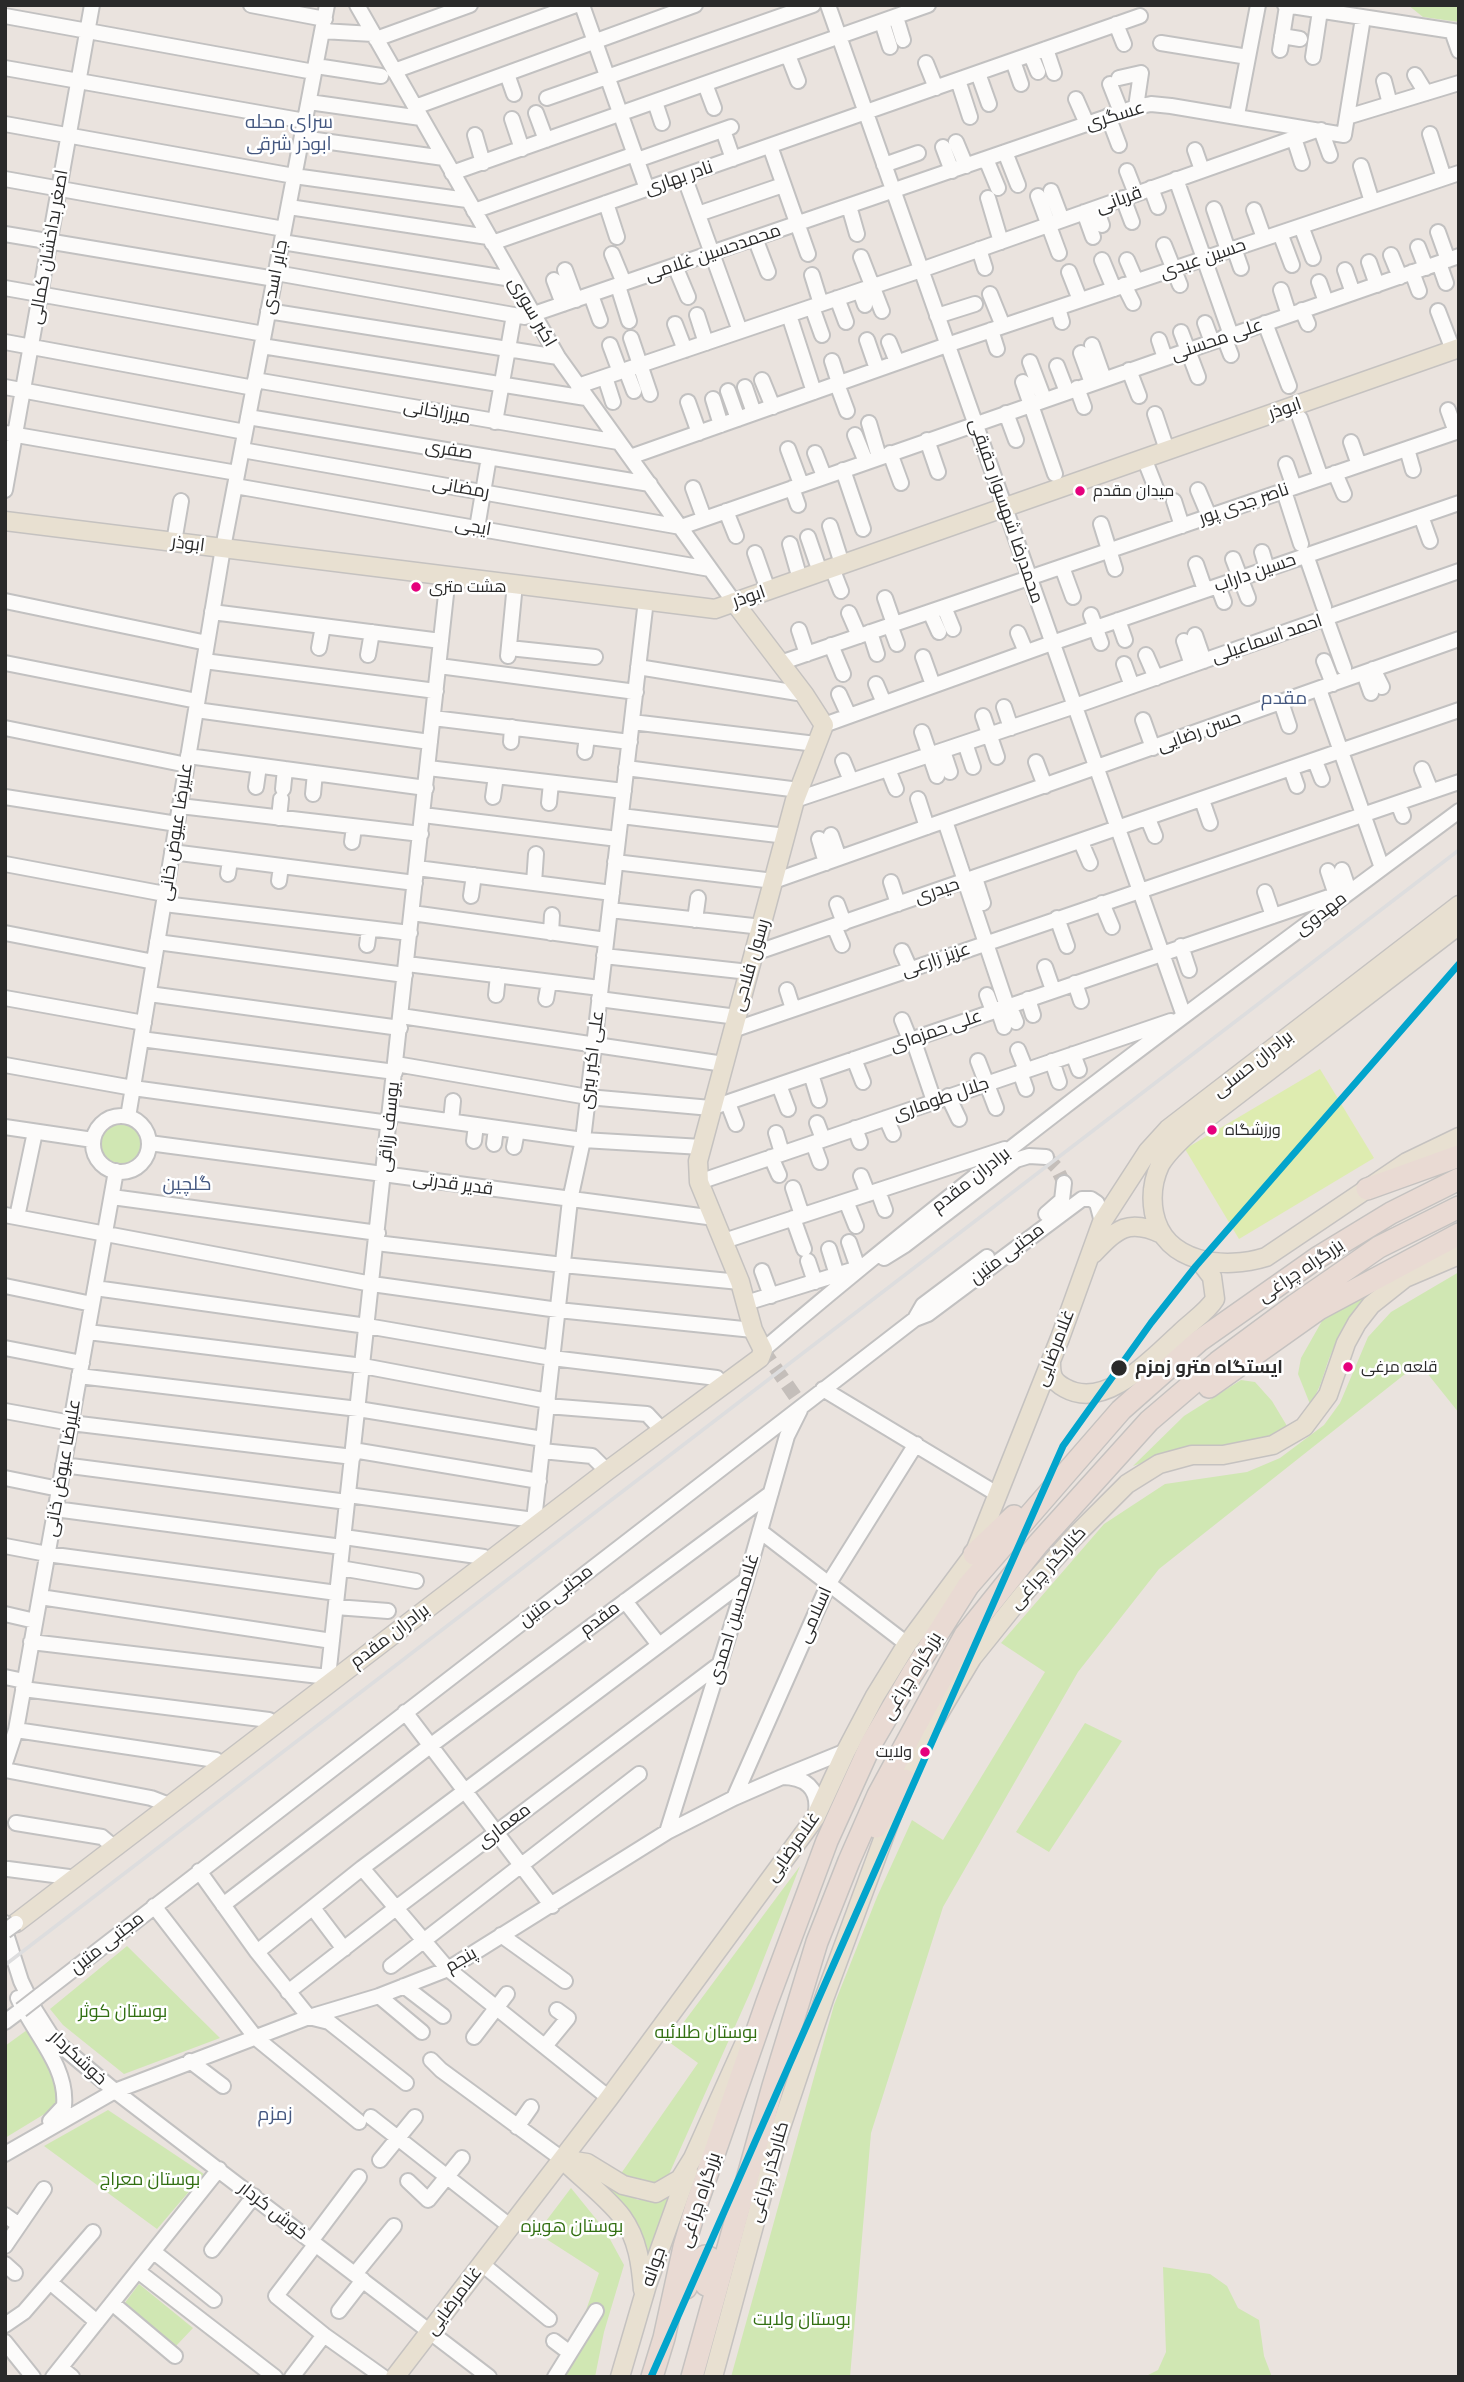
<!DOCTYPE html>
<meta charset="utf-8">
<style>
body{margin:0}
#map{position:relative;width:1464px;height:2382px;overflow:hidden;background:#eae3de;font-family:"IBM Plex Sans",sans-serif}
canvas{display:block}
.frame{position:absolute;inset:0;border:7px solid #2a2a2a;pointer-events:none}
</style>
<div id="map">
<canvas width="1464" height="2382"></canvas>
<div class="frame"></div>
</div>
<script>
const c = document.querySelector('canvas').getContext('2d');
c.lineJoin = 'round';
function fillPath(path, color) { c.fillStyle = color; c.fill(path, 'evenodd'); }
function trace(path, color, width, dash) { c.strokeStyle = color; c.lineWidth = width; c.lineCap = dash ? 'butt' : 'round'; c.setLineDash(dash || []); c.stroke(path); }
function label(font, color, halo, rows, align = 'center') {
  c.font = font + ' "IBM Plex Sans",Cairo,sans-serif'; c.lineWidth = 5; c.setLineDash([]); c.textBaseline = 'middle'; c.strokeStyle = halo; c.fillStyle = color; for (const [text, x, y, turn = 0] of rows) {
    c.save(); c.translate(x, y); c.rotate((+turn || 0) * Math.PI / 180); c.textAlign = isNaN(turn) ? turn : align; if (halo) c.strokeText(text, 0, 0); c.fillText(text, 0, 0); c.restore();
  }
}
const green = new Path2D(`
 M1408,5H1459V22L1423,17Z
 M98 1143a23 23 0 1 1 46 0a23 23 0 1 1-46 0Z
 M1459,1272V1413L1419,1363L1159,1569L1078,1672L943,1907L871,2133L850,2377H731L834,2005L877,1897L912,1820L943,1840L1045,1672L1001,1643L1104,1524L1165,1484L1247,1472L1280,1458L1324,1425L1340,1403L1368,1337L1391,1312Z
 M1383,1283C1359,1302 1343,1325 1331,1354C1323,1373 1323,1385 1310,1404L1298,1374L1301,1358L1322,1321L1345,1304Z
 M1241,1380L1255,1382L1272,1401L1287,1426C1251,1454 1224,1440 1186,1448C1167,1452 1151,1460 1133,1466L1184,1416Z
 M1085,1723L1122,1741L1049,1852L1016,1832Z
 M800,1866L753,1986L666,2181L643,2183L620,2175L698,2063L669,2042Z
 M127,1946L220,2038L124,2074L63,2025L50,2009Z
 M27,2030L53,2067L60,2090L56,2107L5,2138V2046Z
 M108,2110L204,2174L157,2229L44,2146Z
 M595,2180L638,2200L672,2198L649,2255C635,2213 629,2207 595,2180Z
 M571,2188L605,2230L624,2265L604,2332L595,2377H551L583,2319L599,2273L537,2233Z
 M1163,2267L1210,2274L1227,2286L1238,2308L1259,2320L1264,2356L1272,2377H1144L1158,2370L1166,2352Z
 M139,2284L193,2328L176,2346L124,2304Z`);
const pitch = new Path2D(`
 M1320,1069L1374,1158L1239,1239L1185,1149Z`);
const minorTunnel = new Path2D(`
 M1046,1157L1056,1167L1064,1183
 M763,1350L802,1406`);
const minor = new Path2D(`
 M251,5L325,19
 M357,5L558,357L734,602
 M582,5L647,189
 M828,5L1184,1016
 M1285,5L1459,32
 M5,16L314,72
 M896,17L903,40
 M882,22L890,47
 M1116,24L1124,44
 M322,31L373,34
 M1452,31L1459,51
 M1282,36L1300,39
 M376,39L470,5
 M1161,43L1248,57
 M1046,49L1054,73
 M1280,50L1287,6
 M788,55L798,81
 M1031,55L1038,72
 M1313,57L1320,11
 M1013,61L1021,84
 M926,63L936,88
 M316,66L381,76
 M5,68L305,121
 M394,71L576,5
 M978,73L989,104
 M507,74L514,94
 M1415,75L1426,93
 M1119,78L1141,73L1136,107
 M958,80L970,117
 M1384,81L1390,104
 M705,84L714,108
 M1110,84L1121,112
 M547,98L813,5
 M1076,99L1087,124
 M309,102L421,118
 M655,102L662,123
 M415,107L695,5
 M536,113L546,140
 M1237,115L1258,5
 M1108,116L1119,145
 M1347,117L1459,83
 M512,119L522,149
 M5,124L294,176L467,200
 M723,130L733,159
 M1321,130L1330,155
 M1430,134L1444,178
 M475,135L483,163
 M302,138L444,158
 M1294,138L1302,163
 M956,142L966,166
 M770,146L808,254
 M943,147L952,171
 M1195,150L1202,170
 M1005,152L1018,185
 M986,159L998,188
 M637,160L731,127
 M884,165L918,153
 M1361,166L1372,202
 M1127,171L1136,194
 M452,173L928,5
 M684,176L740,331
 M5,179L284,229
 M1176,179L1231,335
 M1151,188L1158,207
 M1051,191L1062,220
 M1038,196L1059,253
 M988,198L1001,242
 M1123,198L1132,222
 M606,203L617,237
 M849,206L857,234
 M289,207L488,237
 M1096,208L1102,225
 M1214,209L1228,250
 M1254,210L1264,238
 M474,211L635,154
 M1084,212L1093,237
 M698,214L783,185
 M1301,226L1313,258
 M1438,232L1448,260
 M1280,233L1292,265
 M5,234L275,279
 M755,238L768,272
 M282,242L512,279
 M492,243L1140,16
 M1164,245L1180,285
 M1418,247L1426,268
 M1234,248L1241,268
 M979,249L985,268
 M612,254L624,283
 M1391,255L1400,277
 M861,257L882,311
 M1102,260L1114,289
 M1127,260L1136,281
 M1369,262L1377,285
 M1439,263L1446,283
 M675,266L688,297
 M565,270L576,300
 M1345,270L1353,293
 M1069,272L1080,300
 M1412,272L1419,291
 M276,273L525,317L1136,107L1151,104L1171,106L1344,135L1363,18
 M812,275L821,304
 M554,280L563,304
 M1319,282L1326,302
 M1124,285L1133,303
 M618,286L629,321
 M5,288L264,334
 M1281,290L1289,315
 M860,291L865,305
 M990,294L1003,326
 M591,295L600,320
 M837,298L846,322
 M812,307L822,335
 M1058,308L1062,322
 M1302,310L1308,324
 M268,311L558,357
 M1438,311L1453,350
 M697,315L706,343
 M789,315L814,392
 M937,316L975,304
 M1205,323L1212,342
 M1265,323L1289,386
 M675,324L685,350
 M991,330L997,349
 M1181,332L1198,377
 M1224,337L1231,355
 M631,338L650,394
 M867,340L877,369
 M1159,340L1165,358
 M5,342L254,388
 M889,342L897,362
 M610,345L620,372
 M1092,345L1104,379
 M262,346L586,398
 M1081,353L1092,383
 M832,361L839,383
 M1030,362L1044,399
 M1057,366L1067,392
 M626,370L634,391
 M1129,370L1139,396
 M605,377L613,402
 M255,380L618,442
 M762,380L773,407
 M1023,382L1055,474
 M837,384L847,411
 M578,386L921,270L1314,131
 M5,387L245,432
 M745,387L754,413
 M1077,388L1084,407
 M728,391L738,419
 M713,399L721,425
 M688,402L699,433
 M1448,410L1456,432
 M1006,413L1016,440
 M1155,414L1167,450
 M248,417L650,484
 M1300,418L1321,478
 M495,422L514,315
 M869,423L879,457
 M5,433L237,473
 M855,435L866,462
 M927,440L938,472
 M1351,442L1359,465
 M788,449L801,484
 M1407,449L1413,470
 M242,450L681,527L1459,256
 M815,453L824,476
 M890,453L901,483
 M630,457L947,345L1459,173
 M1144,458L1157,491
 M1286,464L1294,487
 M843,470L863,529
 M1335,473L1344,494
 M235,486L710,569
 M693,488L704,518
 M792,488L798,505
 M5,490L92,5
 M1198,490L1209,516
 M1284,491L1301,544
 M1174,501L1182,526
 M726,511L736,536
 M1421,516L1430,541
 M1101,524L1115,569
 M830,526L842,564
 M477,528L489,457
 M808,537L820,572
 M174,542L181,501
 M790,544L800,579
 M1262,552L1267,569
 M755,553L768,590
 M1306,555L1324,607
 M1233,559L1248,598
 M1196,564L1205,590
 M1062,567L1073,597
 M832,568L841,591
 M1218,586L1224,602
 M885,598L894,624
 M5,601L207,643
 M944,607L953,629
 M212,612L441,641
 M930,612L939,632
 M849,613L859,636
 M1091,615L1101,643
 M1326,618L1344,668
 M1118,620L1125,640
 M890,625L897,644
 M799,630L807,654
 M870,632L877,654
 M1018,633L1026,652
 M1195,635L1204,661
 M1184,641L1192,665
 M831,645L843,674
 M319,648L323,626
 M509,648L595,657
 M368,655L372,632
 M1146,655L1156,678
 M508,656L515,584
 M923,657L933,685
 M204,661L436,691
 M1324,661L1333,684
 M5,663L197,701
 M780,663L1459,431
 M1124,664L1132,686
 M439,666L636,692
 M638,667L804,694
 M1373,669L1382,687
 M1364,673L1371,693
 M876,684L884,703
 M1319,689L1382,868
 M839,694L849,716
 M1281,702L1289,726
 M1004,707L1011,728
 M196,710L430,742
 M983,716L997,757
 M433,718L630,742
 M1143,720L1153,748
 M632,722L816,744
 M824,725L1052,643L1459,503
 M5,728L187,765
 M922,732L937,776
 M511,742L512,727
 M965,743L973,767
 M943,751L950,772
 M585,752L587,737
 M188,756L426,788
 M843,761L851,781
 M1315,761L1322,779
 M1036,762L1045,786
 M428,768L624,791
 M626,768L799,790
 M888,769L896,789
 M1291,769L1297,786
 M1422,769L1431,791
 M256,787L259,766
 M283,789L285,769
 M313,794L315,773
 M5,797L177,824
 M493,797L496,776
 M918,799L927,827
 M795,800L1075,706L1459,571
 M1202,800L1210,823
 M549,803L551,783
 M1398,803L1403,816
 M180,806L421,834
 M423,815L618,839
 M621,816L786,836
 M279,818L281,799
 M1148,819L1155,836
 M945,821L1007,1006
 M831,835L839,858
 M819,839L826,863
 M352,842L354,827
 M1081,842L1090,863
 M172,852L415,883
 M615,862L774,881L1459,639
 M5,864L165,894
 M417,868L612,893
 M1342,870L1349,891
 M1328,871L1336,895
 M228,874L230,860
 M975,878L983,903
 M279,881L281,866
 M891,882L898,904
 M534,883L536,854
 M1265,892L1273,916
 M471,896L474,875
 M1102,903L1112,927
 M164,904L410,933
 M837,904L844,923
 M610,910L762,927
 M412,913L606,940
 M1057,918L1067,946
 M695,920L698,898
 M834,926L842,945
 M5,933L154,962
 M551,933L552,915
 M157,942L405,975
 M367,945L369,930
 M1181,946L1189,970
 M902,951L910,969
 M755,953L1459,710
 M604,956L749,972
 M407,964L600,988
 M1045,967L1053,990
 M1075,983L1081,1001
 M787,990L793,1009
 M149,994L400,1028
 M496,995L498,975
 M987,995L993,1011
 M5,998L144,1023
 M546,999L549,982
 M599,999L737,1017
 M1028,999L1033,1015
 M1009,1005L1016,1022
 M998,1009L1004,1027
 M401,1016L724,1064
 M902,1020L910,1040
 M733,1030L1459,782
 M141,1039L395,1072
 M913,1039L934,1101
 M1018,1050L1026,1070
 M1073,1054L1079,1070
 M854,1059L863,1082
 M978,1061L996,1108
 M1052,1061L1059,1082
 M396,1064L588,1097L711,1108L1355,888
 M5,1065L133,1088L389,1123
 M1020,1072L1026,1089
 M811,1074L819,1100
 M779,1085L788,1109
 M948,1096L959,1119
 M728,1103L736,1124
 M391,1113L583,1140L702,1147
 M93 1144a28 28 0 1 1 56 0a28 28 0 1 1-56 0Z
 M128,1117L223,548L327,5
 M886,1118L893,1134
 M451,1121L453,1101
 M817,1123L823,1139
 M5,1127L93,1140
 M855,1128L860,1142
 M776,1133L782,1153
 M474,1141L476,1125
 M149,1143L715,1218
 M813,1143L820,1162
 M494,1144L496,1128
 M514,1147L517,1131
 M771,1157L779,1175
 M861,1176L868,1194
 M699,1182L1171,1021
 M793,1188L802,1215
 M878,1191L885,1210
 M112,1197L378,1233
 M846,1201L856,1226
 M1046,1214L1062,1200L1064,1183
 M5,1215L372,1284L558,1310L753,1330
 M17,1217L35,1132
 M793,1218L804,1249
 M724,1241L1005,1149
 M849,1242L858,1268
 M376,1243L563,1265L740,1282
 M829,1249L837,1275
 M884,1258L905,1245L1016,1160L1029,1156L1046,1157
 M808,1261L815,1282
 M762,1271L771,1296
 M5,1286L92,1304
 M95,1288L367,1326L552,1358L717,1378L722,1384
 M746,1303L852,1270
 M915,1319L923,1305L987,1257
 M88,1332L363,1366L548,1401
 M5,1348L82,1363
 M763,1350C986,1159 1224,986 1459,811
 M79,1376L358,1409L543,1439
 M823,1389L997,1494
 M547,1406L647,1414L661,1429
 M5,1411L71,1423L353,1457
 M353,1450L539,1481
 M542,1451L592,1456L607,1471
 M63,1465L347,1502
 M5,1478L59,1489
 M348,1495L534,1520
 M55,1509L342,1547
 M534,1520L570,1200L583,1140L646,600
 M760,1531L907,1644
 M344,1537L484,1557L489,1561
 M5,1546L47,1554L337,1593
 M340,1568L416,1581
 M40,1597L332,1641
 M625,1601L659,1645
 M336,1607L388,1611
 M5,1614L35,1621
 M31,1642L328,1677
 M5,1677L24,1681
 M328,1677L448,576
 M23,1689L269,1720L273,1724
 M405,1712L552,1906
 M16,1730L216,1760L221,1764
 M5,1763L16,1730L116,1171
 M5,1770L151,1798L169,1805
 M734,1798L829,1583L916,1444
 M816,1812C819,1788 805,1777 782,1777L846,1751
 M16,1823L102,1837L115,1848
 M667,1832L746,1580L787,1436L800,1410
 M362,1868L448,1969L609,2098
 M8,1869L69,1877L72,1881
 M199,1871L257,1952L309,2017L329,2022L406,2083
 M223,1905L430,1746L771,1493
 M154,1906L256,2038L359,2122
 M313,1908L344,1949
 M5,1923L7,1937L21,1981L35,2010L54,2040L115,2091L489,2377
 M501,1935L565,1981
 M257,1952L362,1868L746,1580
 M391,1966L639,1774
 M404,1986L443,2016
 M288,1992L396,1908L721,1663
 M39,1996L915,1319L928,1314L1082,1199H1091L1097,1203L1102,1222
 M379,1996L422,2032
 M18,1998C33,2033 68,2066 64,2106L50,2121
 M5,2022L21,2010
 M474,2037L507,1994
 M545,2046L568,2018L557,2010
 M431,2060L441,2070L562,2159
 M190,2061L223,2086
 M371,2117L511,2227
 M517,2127L531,2107
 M5,2154L115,2091L309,2017L379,1996L448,1969L667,1832L734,1798L782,1777
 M380,2160L415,2117
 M408,2181L428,2200L462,2158
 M5,2215L19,2225
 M311,2241L359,2177
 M315,2245L276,2296L324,2335L383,2377
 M5,2246L44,2189
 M212,2250L254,2196
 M154,2252L214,2300
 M5,2264L15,2273
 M482,2264L549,2319
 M139,2272L275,2377
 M355,2274L394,2226
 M51,2283L97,2322
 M112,2303L175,2356
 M339,2311L363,2280
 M5,2325L24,2312L93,2232
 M554,2341L570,2353
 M5,2342L33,2377
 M61,2368L72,2377
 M53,2377L219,2169
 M292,2377L324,2335
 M555,2377L596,2311`);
const major = new Path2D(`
 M5,521L715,609L1459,348
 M734,602L804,694L824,725L795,800L698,1161L699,1182L740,1282L753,1330L763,1350
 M1459,925L1193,1129C1181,1140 1168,1151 1160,1165C1153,1180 1151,1197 1154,1213C1164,1264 1225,1270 1266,1257L1407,1162L1459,1137
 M1093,1254C1117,1229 1128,1218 1162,1234
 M1051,1362C1051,1375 1052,1381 1065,1388C1106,1411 1153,1357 1180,1333C1191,1322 1207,1312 1215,1299L1212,1277L1199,1260
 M16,1923L607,1471L760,1358L763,1350
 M562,2159L587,2163L623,2185L656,2193L680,2179L693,2158L746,2040
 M562,2159C579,2176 608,2198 622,2217C638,2239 641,2265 643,2290
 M395,2377L609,2098L815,1818L846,1751L875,1696L907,1644L974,1554L1060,1338L1102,1222L1148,1151L1168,1129L1459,905
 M620,2377L647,2285L688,2171
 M713,2377L779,2133L825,1996L905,1780L923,1740L972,1658L1025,1592L1073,1538L1127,1484L1159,1464L1192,1455H1223L1273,1445L1304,1427L1328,1395L1346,1343L1357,1323L1371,1305L1405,1278L1459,1255`);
const highway = new Path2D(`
 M1367,1189L1459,1156
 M1209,1387L1319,1309L1459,1234
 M974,1554L1014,1516
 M876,1827L905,1780
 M686,2288L696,2262L705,2256L710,2258L712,2263L706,2285
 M652,2377L664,2338L684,2247L696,2206L767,2002L827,1841L871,1744L912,1674L968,1586L1121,1410L1199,1341L1317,1258L1391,1213L1459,1179
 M692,2377L773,2086L817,1942L849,1861L878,1795L965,1635L1038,1544L1149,1421L1218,1362L1295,1305L1379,1247L1459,1207`);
const rail = new Path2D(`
 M5,1965L1459,850`);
const minorBridge = new Path2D(`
 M5,1931L16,1923
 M21,2010L39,1996`);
const metro1 = new Path2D(`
 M651,2377L1063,1446L1151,1323L1196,1266L1459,964`);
const markers = [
 [1080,491,6,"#e5007d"],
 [416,587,6,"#e5007d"],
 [1212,1130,6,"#e5007d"],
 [1348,1367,6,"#e5007d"],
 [1119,1368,9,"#2a2a2a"],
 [925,1752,6,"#e5007d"]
];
const busNames = [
 ["میدان مقدم",1093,491],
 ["هشت متری",429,587],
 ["ورزشگاه",1225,1130],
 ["قلعه مرغی",1361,1367],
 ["ولایت",912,1752,"right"]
];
const streetNames = [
 ["عسگری",1115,116,-17],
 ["نادر بهاری",679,178,-19],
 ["قربانی",1119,200,-20],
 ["اصغر بداخشان کمالی",49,247,-80],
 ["محمدحسین غلامی",713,253,-19],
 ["حسین عبدی",1203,259,-19],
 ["جابر اسدی",275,277,-79],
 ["اکبر سوری",532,312,60],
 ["علی محسنی",1217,340,-19],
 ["ابوذر",1285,409,-19],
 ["میرزاخانی",437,412,10],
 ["صفری",449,450,9],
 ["رمضانی",461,488,10],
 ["ناصر جدی پور",1244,504,-19],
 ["محمدرضا شهسوار حقیقی",1006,511,71],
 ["ایجی",473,527,10],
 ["ابوذر",188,544,7],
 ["حسین داراب",1255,573,-19],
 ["ابوذر",749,597,-19],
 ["احمد اسماعیلی",1267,639,-19],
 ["حسن رضایی",1199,732,-20],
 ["علیرضا عیوض خانی",176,832,-81],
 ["حیدری",937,891,-19],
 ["مهدوی",1321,914,-37],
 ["عزیز زارعی",936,960,-19],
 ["رسول فلاحی",751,965,-74],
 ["علی حمزه‌ای",936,1031,-19],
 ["علی اکبر ببری",592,1060,-83],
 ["برادران حسنی",1253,1064,-38],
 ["جلال طوماری",941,1099,-19],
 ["یوسف رزاقی",389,1127,-84],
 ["برادران مقدم",971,1180,-38],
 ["قدیر قدرتی",453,1184,8],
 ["مجتبی متین",1007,1254,-37],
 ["بزرگراه چراغی",1301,1271,-34],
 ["غلامرضایی",1055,1348,-69],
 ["علیرضا عیوض خانی",63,1468,-80],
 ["کنارگذر چراغی",1048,1568,-48],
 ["مجتبی متین",556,1596,-38],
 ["اسلامی",815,1615,-66],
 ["مقدم",600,1619,-37],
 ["غلامحسین احمدی",734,1619,-73],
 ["برادران مقدم",390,1636,-37],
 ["بزرگراه چراغی",912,1676,-59],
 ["معماری",504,1826,-37],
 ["غلامرضایی",793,1847,-55],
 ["مجتبی متین",107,1943,-38],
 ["پنجم",461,1960,-30],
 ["خوشکردار",78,2058,43],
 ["کنارگذر چراغی",769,2172,-74],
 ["بزرگراه چراغی",700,2200,-72],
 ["خوش کردار",273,2211,38],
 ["جوانه",654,2267,-71],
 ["غلامرضایی",454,2301,-53]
];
const stopNames = [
 ["ایستگاه مترو زمزم",1135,1368]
];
const parkNames = [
 ["بوستان کوثر",123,2012],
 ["بوستان طلائیه",706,2033],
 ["بوستان معراج",150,2180],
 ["بوستان هویزه",572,2227],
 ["بوستان ولایت",802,2320]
];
const neighbourhoodNames = [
 ["سرای محله",289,123],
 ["ابوذر شرقی",289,145],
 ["مقدم",1284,699],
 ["گلچین",187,1185],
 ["زمزم",275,2115]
];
fillPath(green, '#d0e7b3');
fillPath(pitch, '#deecb0');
trace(minorTunnel, '#c4beba', 14, [14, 7]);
trace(minor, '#c2c1c1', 18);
trace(major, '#c5c2c0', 21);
trace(highway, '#c5c2c0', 24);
trace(minor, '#fcfbfa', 14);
trace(major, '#e8e0d1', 18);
trace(highway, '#e9dad3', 21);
trace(rail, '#ddddde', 3.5);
trace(minorBridge, '#c2c1c1', 18, []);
trace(minorBridge, '#fcfbfa', 14);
trace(metro1, '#02a4cc', 7);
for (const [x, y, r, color] of markers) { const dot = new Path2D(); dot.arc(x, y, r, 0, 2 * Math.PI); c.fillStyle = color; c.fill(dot); trace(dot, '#fff', 2.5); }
label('16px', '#2a2a2a', '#fff', busNames, 'left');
label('18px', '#2a2a2a', '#fff', streetNames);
label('bold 18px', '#2a2a2a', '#fff', stopNames, 'left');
label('18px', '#326f12', '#fff', parkNames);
label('19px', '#455880', '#fff', neighbourhoodNames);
</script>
